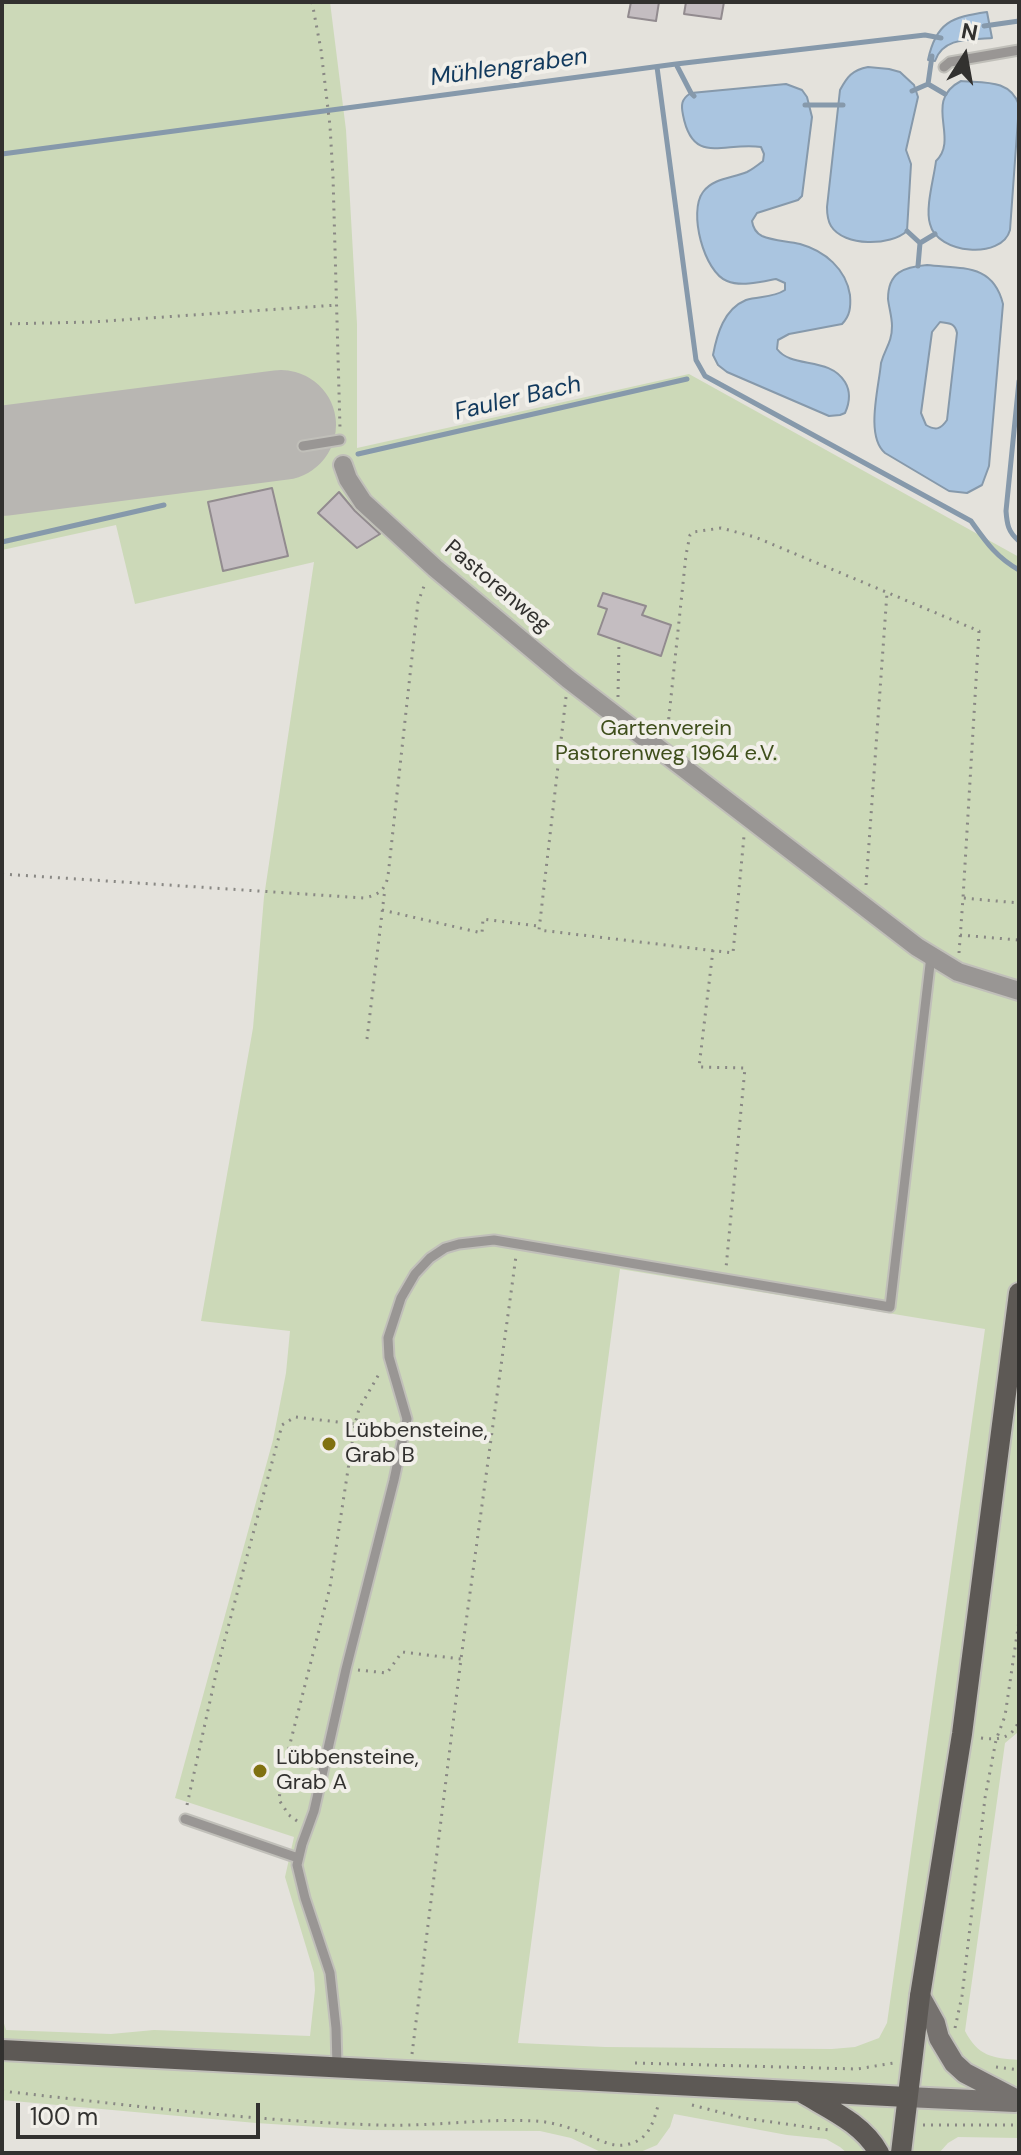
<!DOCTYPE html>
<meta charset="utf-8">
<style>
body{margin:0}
#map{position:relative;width:1021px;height:2155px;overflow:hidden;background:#e4e2dc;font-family:"DM Sans",sans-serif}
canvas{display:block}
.frame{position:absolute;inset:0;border:4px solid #32312f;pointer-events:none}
.north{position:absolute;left:925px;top:16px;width:80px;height:80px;-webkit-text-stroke:6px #f1efe9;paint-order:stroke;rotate:11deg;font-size:22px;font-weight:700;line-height:32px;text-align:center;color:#32312f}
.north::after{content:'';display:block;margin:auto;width:28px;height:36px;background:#32312f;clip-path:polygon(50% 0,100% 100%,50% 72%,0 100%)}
.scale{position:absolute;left:16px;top:2103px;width:244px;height:36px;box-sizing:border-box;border:4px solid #32312f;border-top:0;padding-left:10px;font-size:24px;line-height:28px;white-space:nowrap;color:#32312f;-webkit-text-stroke:6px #f1efe9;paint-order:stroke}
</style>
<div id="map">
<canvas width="1021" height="2155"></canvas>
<div class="frame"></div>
<div class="north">N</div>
<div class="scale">100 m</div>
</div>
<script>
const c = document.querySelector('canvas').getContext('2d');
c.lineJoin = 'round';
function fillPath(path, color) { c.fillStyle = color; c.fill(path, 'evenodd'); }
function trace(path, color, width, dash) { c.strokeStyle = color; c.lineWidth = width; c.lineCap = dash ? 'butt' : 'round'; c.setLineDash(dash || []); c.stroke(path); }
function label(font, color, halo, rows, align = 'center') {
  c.font = font + ' "DM Sans",sans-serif'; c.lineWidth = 8; c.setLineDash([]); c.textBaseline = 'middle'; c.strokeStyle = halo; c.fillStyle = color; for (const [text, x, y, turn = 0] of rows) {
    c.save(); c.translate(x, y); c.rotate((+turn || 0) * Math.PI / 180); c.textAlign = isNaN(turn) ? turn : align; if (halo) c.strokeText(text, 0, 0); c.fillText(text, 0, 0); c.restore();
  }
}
const green = new Path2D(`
 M2,2H330L346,130L357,324V448L689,374L1019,557V1728L1017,1733L1005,1743L965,2031C978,2056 992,2058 1019,2060V2138L958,2137L948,2143L939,2153H847L840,2147L826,2139L787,2135L674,2114L670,2127L657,2145L638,2153H603L571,2138L540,2131L365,2130L256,2123L2,2100V2017L6,2030L111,2034L154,2030L310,2036L315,1990L314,1973L285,1877L294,1837L175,1798L273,1440L286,1373L290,1331L201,1321L253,1028L264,897L314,562L135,604L116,525L2,550ZM620,1269L985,1329L887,2023L879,2038L855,2047L832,2049L605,2047L518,2043Z`);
const water = new Path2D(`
 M987,12L992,38C970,40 943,37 935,61L928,60C936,22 952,17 987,12Z
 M868,67L889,69L900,72L914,85L918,97L906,150L911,164L907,231C891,246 844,247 831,226C828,221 827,213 827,207L840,90C847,77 852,70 868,67Z
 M961,81C984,83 1010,79 1019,105L1010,230C1002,260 937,254 930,224C925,208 934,178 936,161C960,138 922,101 961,81Z
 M786,84L802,90L807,97L812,117L802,196L798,200L757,213L752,221C753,228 756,233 762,236C773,241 788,241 800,244C825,251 846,269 850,295C851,307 850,316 842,324L789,334L778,340L777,349C792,369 829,356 845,382C851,392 850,402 845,413L840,415L829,416L727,372L718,365L713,355C717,334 724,309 746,300C759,296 773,298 785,290V283L776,279C761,282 741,287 727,281C704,272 688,212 703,192C713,178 733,178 747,172C753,169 758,165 763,161L764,154L761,147C725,141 693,167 683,115C681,105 681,99 691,93Z
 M927,265C961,269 993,263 1003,304L989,466L982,485L967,493L949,491L885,453C865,436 879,387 881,363C885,348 892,343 892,326C892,317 889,308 888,299C888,272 904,267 927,265ZM940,322C949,323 955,323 957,333L947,420C941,429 936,431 926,425L921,413L932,332Z`);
const stream = new Path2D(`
 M984,26L1019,21
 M676,64L691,93L694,96
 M657,67L696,360L705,376L971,521C986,542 996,557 1019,570
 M928,84L945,94
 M912,91L928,84L932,56
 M805,105H843
 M2,154L676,64L925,35L941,38
 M907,231L920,243
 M920,243L935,234
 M918,266L920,243
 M1019,381L1006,511C1007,524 1008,532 1019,541
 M358,454L687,379
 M2,542L164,505`);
const runway = new Path2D(`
 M2,461L281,425`);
const building = new Path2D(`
 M631,2H659L656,21L628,17Z
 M686,2H724L721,19L684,14Z
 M272,488L288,556L223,571L208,502Z
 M339,492L355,511L380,534L357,548L318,513Z
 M603,593L646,606L642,615L671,625L661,656L598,634L607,609L598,606Z`);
const path = new Path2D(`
 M312,2L321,50L330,126L333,177L340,428
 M2,324L92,322L337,305
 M566,697L539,930L733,953L744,836
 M618,697L619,641
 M667,735L686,555L690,535L693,532L721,528L755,537L979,631L963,898
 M2,874L364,898C378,895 385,891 388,876L418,602L426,581
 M866,885L887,593
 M382,910L482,933L483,919L538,926
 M960,935L1018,940
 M713,950L699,1067L745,1068L726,1268
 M959,953L963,898L1019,903
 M367,1039L385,888
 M358,1670L387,1673L402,1652L461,1659
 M981,1738C998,1740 1013,1739 1019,1720
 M187,1805L218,1665L282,1425L295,1417L355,1424
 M297,1821L289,1815L279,1800L282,1775L330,1587L355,1424L359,1409L379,1374
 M955,2028L962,1996L985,1798L996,1740L1005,1716L1019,1621
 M412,2054L461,1659L516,1256
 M635,2063L857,2069L894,2063
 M996,2067L1019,2070
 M2,2091C127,2105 252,2121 378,2125C431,2127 484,2118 536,2121C552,2122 568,2127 583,2133C598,2139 613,2149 629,2144C650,2139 654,2120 659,2102
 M692,2105L743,2118L829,2130
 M923,2125H1019`);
const lane = new Path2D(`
 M944,67L950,62L1019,50
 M303,446L340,440
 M185,1819L298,1858
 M337,2066L336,2028L330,1973L305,1898L297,1865L302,1844L314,1811L346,1669L394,1480L407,1419L389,1357L388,1338L401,1298L415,1274L430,1258L445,1248L459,1244L494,1240L890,1307L931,956`);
const street = new Path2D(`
 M343,465L348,479L363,502L435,568L568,679L917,947L958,972L1019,991`);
const secondary = new Path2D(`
 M920,1996L935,2023L939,2038L954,2063L965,2073L1019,2101
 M907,2097L1015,2102`);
const primary = new Path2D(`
 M2,2050L907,2097
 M804,2094C831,2110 863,2124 879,2153
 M901,2153L920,1996L962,1734L1019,1293`);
const markers = [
 [329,1444,8,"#807111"],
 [260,1771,8,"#807111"]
];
const streetNames = [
 ["Pastorenweg",497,587,40]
];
const parkNames = [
 ["Gartenverein",666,729],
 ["Pastorenweg 1964 e.V.",666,754]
];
const poiNames = [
 ["Lübbensteine,",345,1431],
 ["Grab B",345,1456],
 ["Lübbensteine,",276,1758],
 ["Grab A",276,1783]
];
const waterNames = [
 ["Mühlengraben",509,68,-8],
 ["Fauler Bach",518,399,-13]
];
fillPath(green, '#ccd9b8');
fillPath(water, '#aac5e0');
trace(water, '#8699ab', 2);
trace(stream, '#8699ab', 5);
trace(runway, '#b8b6b2', 110);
fillPath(building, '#c4bdc1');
trace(building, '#928b8f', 2);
trace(lane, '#c0bfb9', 13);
trace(street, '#c0bfb9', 22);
trace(secondary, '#c0bfb9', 24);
trace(primary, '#c0bfb9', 24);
trace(path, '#898884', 3, [2, 6]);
trace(lane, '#999694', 9);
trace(street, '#999694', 18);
trace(secondary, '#76726f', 20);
trace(primary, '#5d5955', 20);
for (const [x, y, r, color] of markers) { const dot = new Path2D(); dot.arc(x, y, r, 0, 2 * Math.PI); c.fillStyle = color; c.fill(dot); trace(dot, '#f1efe9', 3); }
label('22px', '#32312f', '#f1efe9', streetNames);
label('22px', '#3f4f1c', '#f1efe9', parkNames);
label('22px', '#32312f', '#f1efe9', poiNames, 'left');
label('italic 24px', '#11395d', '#f1efe9', waterNames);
</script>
